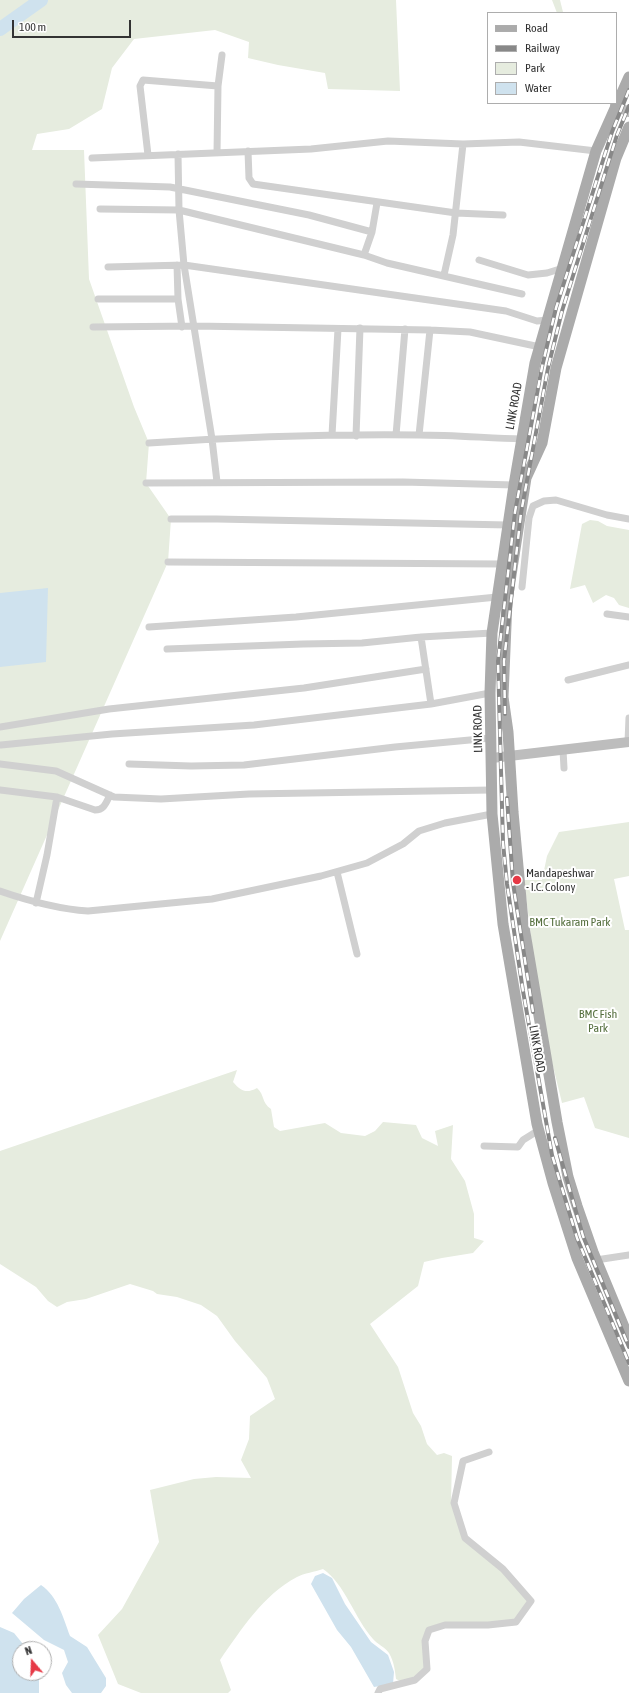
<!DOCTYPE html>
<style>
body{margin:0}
#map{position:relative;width:629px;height:1693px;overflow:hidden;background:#fff;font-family:"Asap Condensed",sans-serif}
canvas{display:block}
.legend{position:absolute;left:487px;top:12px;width:130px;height:92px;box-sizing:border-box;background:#fff;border:1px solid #adadad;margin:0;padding:5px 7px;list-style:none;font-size:12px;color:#333}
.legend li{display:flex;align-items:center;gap:8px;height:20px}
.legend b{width:20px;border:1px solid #adadad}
.north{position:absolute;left:12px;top:1641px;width:40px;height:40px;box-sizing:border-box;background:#fff;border:1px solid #adadad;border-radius:50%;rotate:341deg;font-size:11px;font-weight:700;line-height:16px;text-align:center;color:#333}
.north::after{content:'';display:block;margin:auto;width:14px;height:18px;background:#e63946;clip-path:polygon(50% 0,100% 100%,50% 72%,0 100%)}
.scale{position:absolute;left:12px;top:20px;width:119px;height:18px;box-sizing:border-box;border:2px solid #333;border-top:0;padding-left:5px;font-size:12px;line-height:14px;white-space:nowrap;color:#333;-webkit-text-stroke:3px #fff;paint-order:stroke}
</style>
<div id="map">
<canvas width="629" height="1693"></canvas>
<ul class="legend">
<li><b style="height:5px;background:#ababab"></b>Road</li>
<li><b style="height:5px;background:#888"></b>Railway</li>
<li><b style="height:11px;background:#e6ecdf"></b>Park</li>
<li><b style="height:11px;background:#cfe2ee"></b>Water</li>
</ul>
<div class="north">N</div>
<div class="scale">100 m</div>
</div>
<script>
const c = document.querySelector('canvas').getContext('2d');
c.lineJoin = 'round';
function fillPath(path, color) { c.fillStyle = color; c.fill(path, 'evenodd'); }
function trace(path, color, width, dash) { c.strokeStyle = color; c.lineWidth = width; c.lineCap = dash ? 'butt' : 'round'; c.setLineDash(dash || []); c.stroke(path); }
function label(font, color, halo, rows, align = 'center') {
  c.font = font + ' "Asap Condensed",sans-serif'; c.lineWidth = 4; c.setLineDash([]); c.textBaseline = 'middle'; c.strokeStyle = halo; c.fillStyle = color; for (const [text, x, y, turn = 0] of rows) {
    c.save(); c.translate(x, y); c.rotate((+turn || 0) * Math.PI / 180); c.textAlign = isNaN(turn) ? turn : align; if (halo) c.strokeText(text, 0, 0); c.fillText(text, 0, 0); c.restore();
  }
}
const green = new Path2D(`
 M0,0H396L400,91L328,89L325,73L278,65L248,58L249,42L215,30L134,39L112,68L102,109L69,129L37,134L32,150H84L89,279L134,407L149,443L146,483L171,519L168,562L0,941Z
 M552,0H560L563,12L566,13H557Z
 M590,520L598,521L607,526L629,530V608L619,605L614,598L606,595L593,603L585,585L570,589L582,524Z
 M629,822V876L614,879L625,930H629V1138L595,1128L584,1097L562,1103L541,1017L524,880H542L547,856L559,832Z
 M237,1070L233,1082C241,1091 246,1094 257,1088C265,1095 261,1102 271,1109L274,1127L280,1131L325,1123L341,1133L365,1136L375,1131L383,1122L416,1125L422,1138L438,1146L435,1131L453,1125L451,1159L465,1181L474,1214V1238L484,1241L473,1253L442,1258L424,1262L418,1286L370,1324L398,1367L413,1413L421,1426L427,1444L437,1455L444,1453L452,1456L451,1504L464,1540L503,1571L528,1601L514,1620L427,1628L425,1668L412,1678L400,1681L396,1679C395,1670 394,1662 389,1653C385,1647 377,1644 373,1639C355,1619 345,1584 323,1569C315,1572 304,1573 297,1577C263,1595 241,1630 220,1660L231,1690L228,1693H141L118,1684L98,1635L122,1609L159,1542L150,1490L194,1479L216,1477L251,1478L241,1460L249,1439L250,1416L275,1399L267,1378L235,1341L217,1316L201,1305L177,1297L157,1294L153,1291L130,1284L86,1299L67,1302L57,1307L48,1301L36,1287L0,1264V1151Z`);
const water = new Path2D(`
 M48,588L46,662L0,667V593Z
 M323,1573L332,1578L345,1604L371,1642L388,1655L394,1672L393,1684L374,1687L351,1647L337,1630L311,1584L315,1576Z
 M41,1585C58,1597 63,1617 70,1636L87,1647L106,1678V1686L101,1693H72L66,1685L62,1673L68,1662L64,1650L44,1640L12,1613L24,1599Z
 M0,1627L14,1633L27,1649H20V1673H39V1693H0Z`);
const river = new Path2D(`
 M0,29L41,0`);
const street = new Path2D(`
 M248,151L249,178L253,184L456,213L503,215
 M217,153L218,86L222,55
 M148,155L140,86L143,80L218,86
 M92,158L311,149L388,141L463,144L519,142L596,151
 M76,184L170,187L309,215L372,232L364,255
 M100,209L179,210L364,255L387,263L522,294
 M372,232L377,203
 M479,260L528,275L547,273L563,268
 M177,265L178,299L182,327
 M108,267L184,265L179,210L178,154
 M444,275L453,235L463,144
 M98,299H178
 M93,327L195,326L430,330L470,332L540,347
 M332,435L338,329
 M396,435L405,329
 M419,435L430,330
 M356,436L360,328
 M149,443C239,437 329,434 419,435C453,435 487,438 522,439
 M217,482L212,439L184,265L506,311L537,321L548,320
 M146,483L403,482L514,485
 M171,519H217L508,525
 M168,562L503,564
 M522,587L529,518L533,506L544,501L556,500L607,515L629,519
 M607,614L629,617
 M149,627L296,617L497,597
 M421,637L431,704
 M167,649L303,644L362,643L421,637L492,633
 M568,680L629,665
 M0,727L109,709L304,688L426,669
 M628,742L629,718
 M1,745L112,734L254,725L431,704L490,693
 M563,750L564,768
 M0,764L56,771L114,797L161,799L249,794L491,790
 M129,764L191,766L244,765L395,747L491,738
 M0,790L57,797L95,810C104,810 106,803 110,795
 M337,872L357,954
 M0,891C29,901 58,909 88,911L212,899L321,876L367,863L403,844L419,831L445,823L492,814
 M36,903L47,855L57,797
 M484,1146L518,1147L523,1140L539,1130
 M596,1260L629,1255
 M378,1693L380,1689L415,1680L427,1669L425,1641L429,1630L445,1625H488L516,1622L531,1601L503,1569L465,1538L454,1503L463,1461L489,1452`);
const secondary = new Path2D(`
 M615,105L629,112
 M492,758L629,742`);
const primary = new Path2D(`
 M629,77L596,151L535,363L514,485L492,633L490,693L492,814L503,924L537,1124L553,1183L577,1258L629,1381
 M629,127L616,158L556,368L542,443L526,478L507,601L503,697L508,732L513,812L523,921L557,1122L568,1177L577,1206L593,1252L629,1339`);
const rail = new Path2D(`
 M629,90L612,132L556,308L542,367L515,512L498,661L503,843L507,884L523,991L552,1155L577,1238L629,1363
 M505,714L504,661L521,513L548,368L562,311L617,135L629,106
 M507,798L513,883L533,1012
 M555,1138L583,1236L629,1347`);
const markers = [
 [517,880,5,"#e63946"]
];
const streetNames = [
 ["LINK ROAD",514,406,-80],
 ["LINK ROAD",478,729,-91],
 ["LINK ROAD",537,1049,80]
];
const poiNames = [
 ["Mandapeshwar",526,873],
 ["- I.C. Colony",526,887]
];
const parkNames = [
 ["BMC Tukaram Park",570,922],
 ["BMC Fish",598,1014],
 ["Park",598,1028]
];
fillPath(green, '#e6ecdf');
fillPath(water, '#cfe2ee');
trace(river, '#cfe2ee', 14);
trace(street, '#d0d0d0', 7);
trace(secondary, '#bdbdbd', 10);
trace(primary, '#ababab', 11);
trace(rail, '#888', 4);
trace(rail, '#fff', 2.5, [8]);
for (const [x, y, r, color] of markers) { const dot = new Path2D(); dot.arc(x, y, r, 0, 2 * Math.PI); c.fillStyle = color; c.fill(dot); trace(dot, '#fff', 1.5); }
label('12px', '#333', '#fff', streetNames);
label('12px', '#333', '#fff', poiNames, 'left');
label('12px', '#56703f', '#fff', parkNames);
</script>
